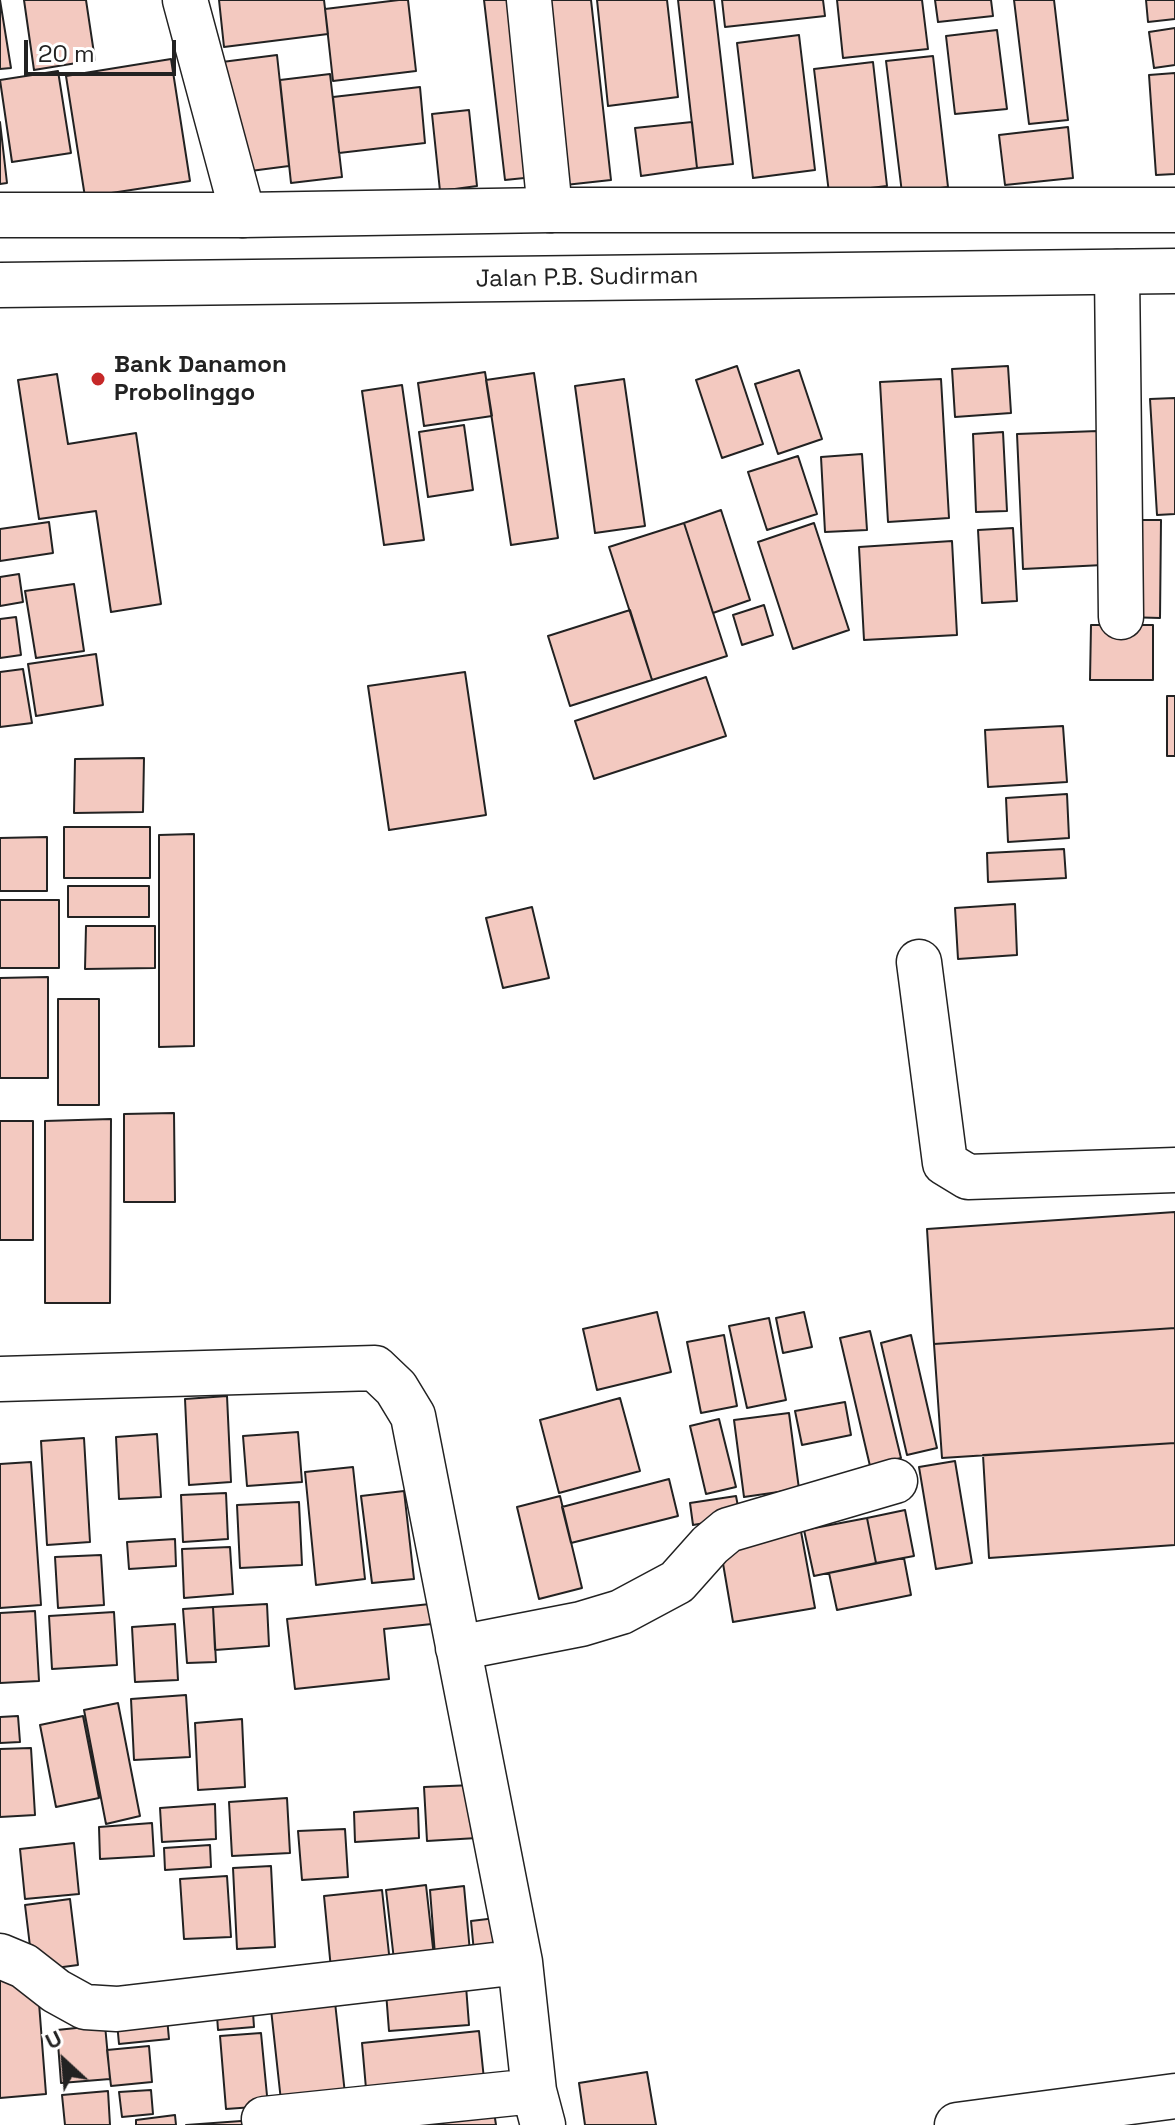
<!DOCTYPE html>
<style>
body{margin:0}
#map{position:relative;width:1175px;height:2125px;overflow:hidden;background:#fff;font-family:"Space Grotesk",sans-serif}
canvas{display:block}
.north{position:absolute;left:24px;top:2021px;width:80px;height:80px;-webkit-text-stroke:6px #fff;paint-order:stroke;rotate:334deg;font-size:22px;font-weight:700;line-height:32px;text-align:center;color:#222}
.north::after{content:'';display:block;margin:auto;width:28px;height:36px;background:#222;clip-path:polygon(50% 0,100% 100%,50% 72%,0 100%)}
.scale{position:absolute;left:24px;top:40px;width:152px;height:36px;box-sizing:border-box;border:4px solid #222;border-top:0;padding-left:10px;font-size:24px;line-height:28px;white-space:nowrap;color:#222;-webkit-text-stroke:6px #fff;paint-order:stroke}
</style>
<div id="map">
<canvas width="1175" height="2125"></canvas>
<div class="north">U</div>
<div class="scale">20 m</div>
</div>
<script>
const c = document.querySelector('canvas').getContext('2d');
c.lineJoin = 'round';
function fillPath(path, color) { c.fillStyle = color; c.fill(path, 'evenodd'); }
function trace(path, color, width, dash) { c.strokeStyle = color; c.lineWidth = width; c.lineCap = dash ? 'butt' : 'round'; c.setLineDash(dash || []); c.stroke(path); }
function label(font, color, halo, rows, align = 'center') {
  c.font = font + ' "Space Grotesk",sans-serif'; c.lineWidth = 6; c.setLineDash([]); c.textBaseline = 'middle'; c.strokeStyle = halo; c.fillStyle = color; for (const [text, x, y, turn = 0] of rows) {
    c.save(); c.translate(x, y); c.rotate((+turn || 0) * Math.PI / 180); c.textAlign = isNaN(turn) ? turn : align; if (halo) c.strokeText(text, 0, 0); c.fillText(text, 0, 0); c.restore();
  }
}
const building = new Path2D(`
 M0,0L11,68L0,69Z
 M24,0H86L95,60L34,70Z
 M219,0H324L328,34L224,47Z
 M399,0H408L416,71L333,81L325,9Z
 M484,0H524L544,176L505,180Z
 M535,0H591L611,180L556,186Z
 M597,0H667L678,97L608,106Z
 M678,0H714L733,164L697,168Z
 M722,0H823L825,16L725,27Z
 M837,0H922L928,49L843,58Z
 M935,0H991L993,16L938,22Z
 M1014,0H1054L1068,120L1029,124Z
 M1146,0H1175V19L1148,22Z
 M1175,28V65L1154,68L1149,32Z
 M997,30L1007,109L955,114L946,36Z
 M799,35L815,170L753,178L737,43Z
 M277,55L289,166L235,173L222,62Z
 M933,56L948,187L902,193L886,61Z
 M171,59L190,181L85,197L66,76Z
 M873,62L887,186L829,193L814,69Z
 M58,71L71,153L12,162L0,80Z
 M1175,73V174L1156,175L1149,75Z
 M330,74L342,177L291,183L280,80Z
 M420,87L425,143L339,153L333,97Z
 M469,110L477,186L440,191L432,114Z
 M0,122L7,183L0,184Z
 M692,122L697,168L641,176L635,128Z
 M1068,127L1073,178L1005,185L999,135Z
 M737,366L763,444L722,458L696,380Z
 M1008,366L1011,413L955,417L952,369Z
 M799,370L822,439L778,454L755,384Z
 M485,372L492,416L424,426L418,383Z
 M534,373L558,538L511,545L486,380Z
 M57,374L68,444L136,433L161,604L111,612L96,511L39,519L18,380Z
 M624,379L645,526L595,533L575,386Z
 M941,379L949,518L888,522L880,382Z
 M402,385L424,540L384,545L362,391Z
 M1175,398V514L1157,515L1150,399Z
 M464,425L473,490L428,497L419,432Z
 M1098,431L1103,565L1023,569L1017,434Z
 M1003,432L1007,511L976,512L973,434Z
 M862,454L867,530L825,532L821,457Z
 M798,456L817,514L767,530L748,472Z
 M721,510L750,600L713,613L684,523Z
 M1126,520H1161L1160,618L1125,617Z
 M49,522L53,553L0,561V529Z
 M684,523L727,656L652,680L609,547Z
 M814,523L849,630L793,649L758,542Z
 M1013,528L1017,601L982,603L978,530Z
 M952,541L957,635L864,640L859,547Z
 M19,574L23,602L0,606V577Z
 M74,584L84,651L36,658L25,591Z
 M764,605L773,635L742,645L733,615Z
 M630,610L652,680L570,706L548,636Z
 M16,617L21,655L0,658V619Z
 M1091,625H1153V680H1090Z
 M96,654L103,705L36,716L28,664Z
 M23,669L32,723L0,727V672Z
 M465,672L486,815L389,830L368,686Z
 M706,677L726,736L594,779L575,721Z
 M1167,696H1175V756H1167Z
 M1063,726L1067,782L988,787L985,730Z
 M144,758L143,812L74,813L75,759Z
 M1067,794L1069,838L1008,842L1006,798Z
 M64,827H150V878H64Z
 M194,834V1046L159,1047V835Z
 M47,837V891H0V838Z
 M1064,849L1066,878L988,882L987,853Z
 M68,886H149V917H68Z
 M0,900H59V968H0Z
 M1015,904L1017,955L958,959L955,908Z
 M532,907L549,978L503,988L486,918Z
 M86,926H155V968L85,969Z
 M48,977V1078H0V978Z
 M58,999H99V1105H58Z
 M174,1113L175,1202H124V1114Z
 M111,1119L110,1303H45V1121Z
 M0,1121H33V1240H0Z
 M1175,1212V1328L934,1344L927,1229Z
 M657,1312L671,1372L597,1390L583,1329Z
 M804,1312L812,1347L783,1353L776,1318Z
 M769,1318L786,1400L747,1408L729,1326Z
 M1175,1328V1443L942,1458L934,1344Z
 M870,1331L901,1458L870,1466L840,1338Z
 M724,1335L737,1406L701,1413L687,1342Z
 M911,1335L937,1448L907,1455L881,1343Z
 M227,1396L231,1482L189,1485L185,1399Z
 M620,1398L640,1471L559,1493L540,1420Z
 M845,1402L851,1435L802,1445L795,1411Z
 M789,1413L799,1489L744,1497L734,1420Z
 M719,1419L736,1487L706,1494L690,1426Z
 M298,1432L302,1482L247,1486L243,1436Z
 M157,1434L161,1497L119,1499L116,1437Z
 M84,1438L90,1542L47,1545L41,1441Z
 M1175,1443V1545L989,1558L983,1455Z
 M955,1461L972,1563L936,1569L919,1467Z
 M31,1462L41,1605L0,1608V1464Z
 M353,1467L365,1579L316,1585L305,1472Z
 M669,1479L678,1516L571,1543L562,1507Z
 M404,1491L414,1579L372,1583L361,1496Z
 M226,1493L228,1539L183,1542L181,1495Z
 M560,1496L582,1588L539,1599L517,1507Z
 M736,1496L740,1517L693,1525L690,1503Z
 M299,1502L302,1565L240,1568L237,1505Z
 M905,1510L914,1556L876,1563L867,1518Z
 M867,1518L876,1563L814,1576L804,1530Z
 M800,1526L815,1608L733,1622L719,1540Z
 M175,1539L176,1566L129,1569L127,1542Z
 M230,1547L233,1594L184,1598L182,1549Z
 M101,1555L104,1605L58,1608L55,1557Z
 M904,1558L911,1595L837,1610L829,1573Z
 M267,1604L269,1646L215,1650L213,1607Z
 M430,1604L432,1624L384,1629L389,1679L295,1689L287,1619Z
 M213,1607L216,1662L187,1663L183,1609Z
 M35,1611L39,1681L0,1683V1613Z
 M114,1612L117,1665L52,1669L49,1616Z
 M175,1624L178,1680L135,1682L132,1627Z
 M186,1695L190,1757L134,1760L131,1699Z
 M118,1703L140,1816L106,1824L84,1710Z
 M18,1716L20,1742L0,1743V1717Z
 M83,1716L99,1798L56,1807L40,1725Z
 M242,1719L245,1787L198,1790L195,1723Z
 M31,1748L35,1815L0,1817V1749Z
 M474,1785L477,1838L427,1841L424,1787Z
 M287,1798L290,1853L232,1856L229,1802Z
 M215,1804L216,1839L162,1842L160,1808Z
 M418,1808L419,1838L355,1842L354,1812Z
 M152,1823L154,1856L100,1859L99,1827Z
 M345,1829L348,1877L302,1880L298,1831Z
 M74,1843L79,1894L25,1899L20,1849Z
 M210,1845L211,1867L165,1870L164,1848Z
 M271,1866L275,1947L237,1949L233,1868Z
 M227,1876L231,1937L184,1939L180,1879Z
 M426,1885L434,1957L394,1960L386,1890Z
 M464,1886L470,1952L435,1955L430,1890Z
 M382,1890L390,1963L331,1969L324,1896Z
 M70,1899L78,1965L33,1971L25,1905Z
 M496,1918L499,1949L474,1952L471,1921Z
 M465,1973L469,2025L389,2031L385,1979Z
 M37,1977L46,2094L0,2098V1981Z
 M334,1993L346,2103L282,2110L270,2000Z
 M252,1998L254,2027L218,2030L216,2001Z
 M166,2007L169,2039L119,2044L116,2012Z
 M105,2025L110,2079L61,2083L57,2030Z
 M479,2031L485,2089L367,2100L362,2043Z
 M261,2033L268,2106L226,2109L220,2036Z
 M149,2046L152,2082L111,2086L107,2050Z
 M647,2072L656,2125H585L579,2083Z
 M151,2090L153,2114L122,2117L119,2092Z
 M108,2091L110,2125H65L62,2095Z
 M493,2105L496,2125H411Z
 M175,2115L176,2125H136V2120Z
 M255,2120L256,2125H186Z`);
const minor = new Path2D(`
 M185,0L243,215
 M529,0L550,210
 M1117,272L1121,617
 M919,962L945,1163L968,1177L1175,1170
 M0,1379L375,1368L396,1388L413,1416L520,1962L534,2091L543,2125
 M458,1648L581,1624L621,1612L677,1582L710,1545L728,1530L895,1481
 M0,1956L24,1966L56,1991L85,2007L117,2009L520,1962
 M264,2119L534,2091
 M957,2125L1175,2096`);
const major = new Path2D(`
 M0,215H243L550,210H1175
 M0,285L1175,271`);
const markers = [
 [98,379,8,"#c62828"]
];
const streetNames = [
 ["Jalan P.B. Sudirman",587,278,-1]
];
const poiNames = [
 ["Bank Danamon",114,365],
 ["Probolinggo",114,393]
];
fillPath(building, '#f3c9c0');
trace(building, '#222', 2);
trace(minor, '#222', 47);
trace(major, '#222', 47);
trace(minor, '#fff', 44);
trace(major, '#fff', 44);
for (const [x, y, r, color] of markers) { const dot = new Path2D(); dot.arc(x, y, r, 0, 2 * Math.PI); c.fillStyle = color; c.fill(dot); trace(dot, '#fff', 3); }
label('24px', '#222', '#fff', streetNames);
label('bold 24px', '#222', '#fff', poiNames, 'left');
</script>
